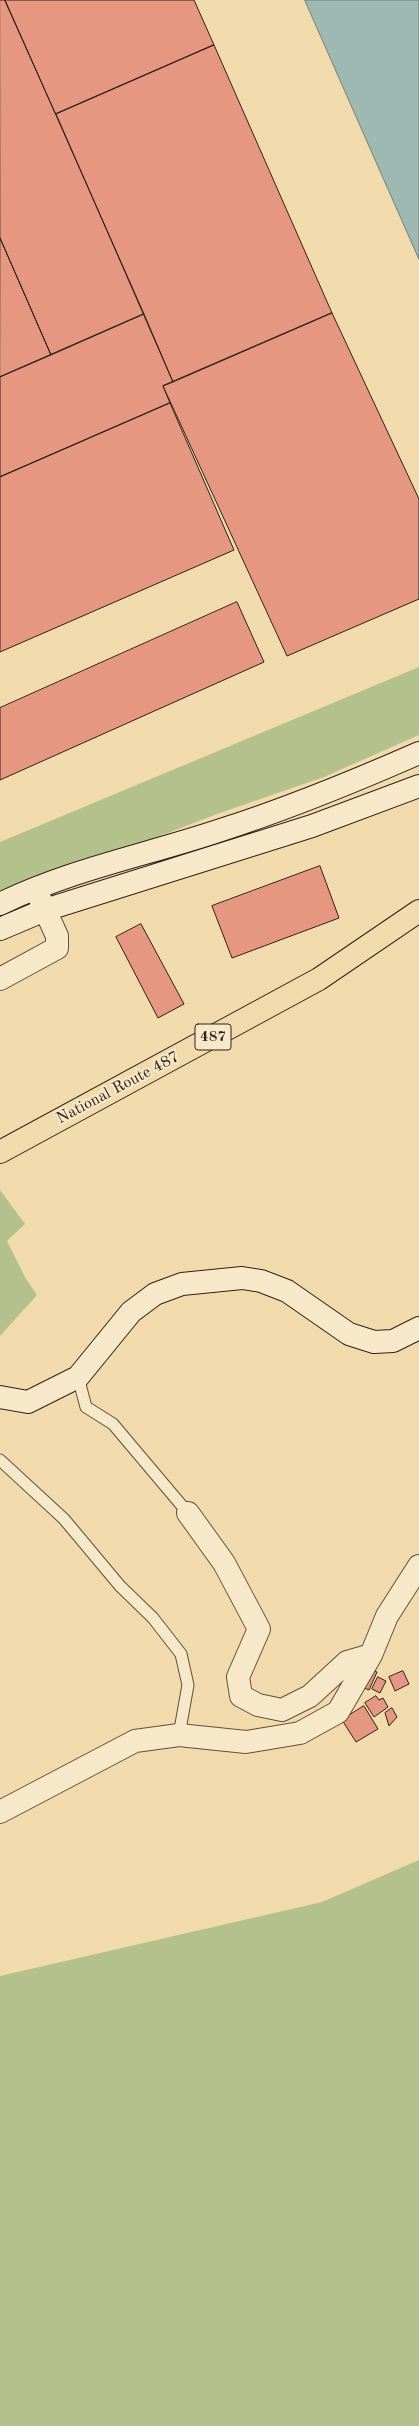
<!DOCTYPE html>
<style>
body{margin:0}
canvas{display:block;background:#f1dbac}
</style>
<canvas width="419" height="2426"></canvas>
<script>
const c = document.querySelector('canvas').getContext('2d');
c.lineJoin = 'round';
function fillPath(path, color) { c.fillStyle = color; c.fill(path, 'evenodd'); }
function trace(path, color, width, dash) { c.strokeStyle = color; c.lineWidth = width; c.lineCap = dash ? 'butt' : 'round'; c.setLineDash(dash || []); c.stroke(path); }
function label(font, color, halo, rows, align = 'center') {
  c.font = font + ' "Old Standard TT",serif'; c.lineWidth = 4; c.setLineDash([]); c.textBaseline = 'middle'; c.strokeStyle = halo; c.fillStyle = color; for (const [text, x, y, turn = 0] of rows) {
    c.save(); c.translate(x, y); c.rotate((+turn || 0) * Math.PI / 180); c.textAlign = isNaN(turn) ? turn : align; if (halo) c.strokeText(text, 0, 0); c.fillText(text, 0, 0); c.restore();
  }
}
const green = new Path2D(`
 M419,667V735L324,777L217,814L134,846L33,877L0,891V842Z
 M0,1190L25,1224L7,1241L26,1279L37,1295L0,1336Z
 M419,1860V2426H0V1976L322,1902Z`);
const water = new Path2D(`
 M305,0H419V259Z`);
const building = new Path2D(`
 M0,0H5L144,314L51,355L0,238Z
 M5,0H194L214,45L56,114Z
 M214,45L332,313L173,382L56,114Z
 M0,238L51,355L0,377Z
 M332,313L419,499V599L287,656L163,386Z
 M144,314L173,382L163,386L170,403L0,477V377Z
 M170,403L234,550L0,652V477Z
 M237,602L264,662L0,780V708Z
 M320,866L339,918L232,958L212,906Z
 M141,924L184,1004L158,1018L116,937Z
 M370,1670L377,1672L369,1690L362,1687Z
 M403,1671L409,1684L395,1691L389,1677Z
 M378,1677L386,1681L380,1693L372,1689Z
 M376,1696L379,1700L383,1698L388,1707L374,1717L365,1703Z
 M364,1706L378,1729L356,1742L342,1720Z
 M392,1708L397,1717L389,1726L385,1713Z`);
const lane = new Path2D(`
 M78,1377L86,1407L113,1424L188,1513
 M0,1460L64,1519L120,1586L153,1618L181,1654L188,1685L179,1735`);
const street = new Path2D(`
 M0,979L57,948V936L36,890
 M188,1513L224,1563L259,1629L238,1677L241,1696L258,1705L282,1710L310,1696L347,1662L371,1655
 M0,1812L135,1741L179,1735L246,1742L300,1733L338,1712L371,1655L387,1616L419,1566`);
const secondary = new Path2D(`
 M0,904C69,870 146,855 218,831C287,809 353,782 419,753
 M0,929L45,910L312,826L419,786
 M0,1397L28,1402L78,1377L131,1312L155,1294L182,1284L242,1278L261,1281L287,1291L349,1334L374,1342L393,1341L419,1328`);
const highway = new Path2D(`
 M0,1152L319,979L419,911`);
const shields = [
 [213,1037,36]
];
const shieldNames = [
 ["487",213,1037]
];
const streetNames = [
 ["National Route 487",118,1088,-28]
];
fillPath(green, '#b4c18d');
fillPath(water, '#9db9b2');
trace(water, '#717c74', 1);
fillPath(building, '#e69782');
trace(building, '#302117', 1);
trace(lane, '#60503c', 13);
trace(street, '#60503c', 24);
trace(secondary, '#302117', 24);
trace(highway, '#302117', 24);
trace(lane, '#f6e8c9', 11);
trace(street, '#f6e8c9', 22);
trace(secondary, '#f6e8c9', 22);
trace(highway, '#f1dbac', 22);
for (const [x, y, w] of shields) { const box = new Path2D(); box.roundRect(x - w / 2, y - 13, w, 26, 3); c.fillStyle = '#f6e8c9'; c.fill(box); trace(box, '#302117', 1); }
label('bold 15px', '#302117', null, shieldNames);
label('16px', '#302117', '#f6e8c9', streetNames);
</script>
